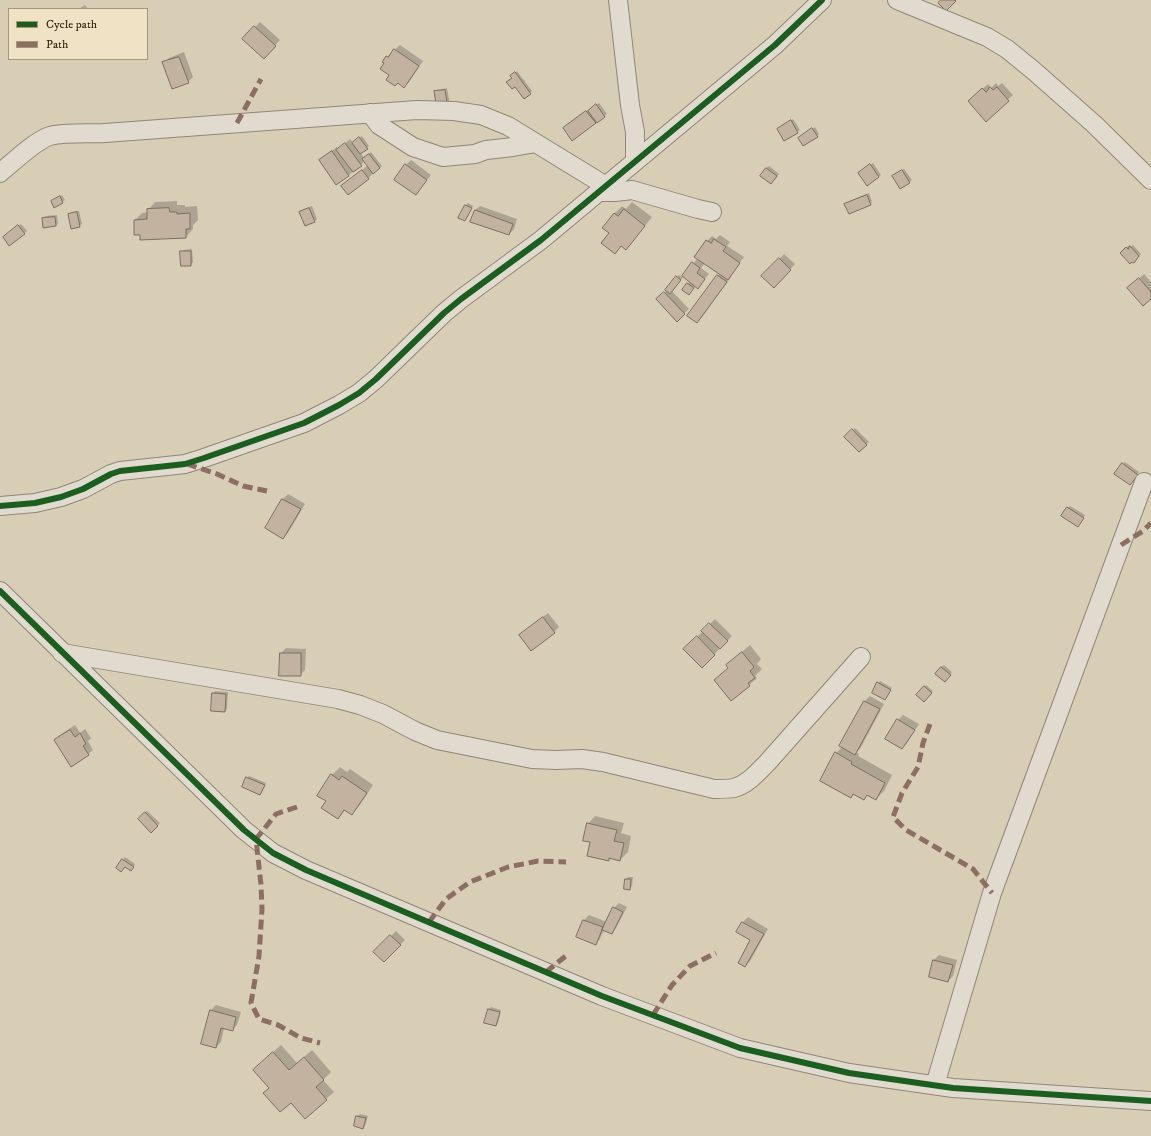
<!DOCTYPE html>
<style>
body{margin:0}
#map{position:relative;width:1151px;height:1136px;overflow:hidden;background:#d8cdb5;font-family:"IM FELL DW Pica",serif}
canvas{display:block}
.legend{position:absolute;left:8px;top:8px;width:140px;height:52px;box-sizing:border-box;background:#efe2c5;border:1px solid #a5967b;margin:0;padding:5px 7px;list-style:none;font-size:12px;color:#37240d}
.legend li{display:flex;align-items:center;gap:8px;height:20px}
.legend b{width:20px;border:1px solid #a5967b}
</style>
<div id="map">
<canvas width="1151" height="1136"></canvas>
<ul class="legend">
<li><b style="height:5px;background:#1b5e20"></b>Cycle path</li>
<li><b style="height:5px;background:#8d6e63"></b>Path</li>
</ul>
</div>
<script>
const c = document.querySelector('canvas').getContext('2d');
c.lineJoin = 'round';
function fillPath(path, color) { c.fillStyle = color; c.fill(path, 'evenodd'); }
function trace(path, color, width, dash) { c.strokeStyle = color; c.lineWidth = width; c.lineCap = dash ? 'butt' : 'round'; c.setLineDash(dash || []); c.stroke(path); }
const shadow = new Path2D(`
 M85,5L88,9H79Z
 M260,22L280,40L268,53L244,39Z
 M400,45L423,61L409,82L404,86L391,75L385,63L387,57Z
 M184,52L193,77L188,82L164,63L169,58Z
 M517,71L532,91L530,93L510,80L513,78V74Z
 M996,83L998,86L1002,83L1013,95L986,120L974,97L988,84L991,88Z
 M447,88L450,105L435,92L438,90Z
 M599,103L607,114L597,121V120L595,122L564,128L569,123L592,107V108Z
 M793,119L800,130L784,140L780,127Z
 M815,127L819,134L817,136L799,138Z
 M362,136L369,146L361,153L364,158L371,152L382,166L373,173L368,179L343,186L368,165L365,161L348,176L320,160L337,147L338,149L350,139L353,143Z
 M411,160L431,175L416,194L406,165Z
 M873,163L881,175L867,185L861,171Z
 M769,166L779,174L774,181L766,168Z
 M904,169L912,180L909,182L895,174Z
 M869,193L872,202L870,204H846L848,202Z
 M62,195L65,200L55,206L52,201Z
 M177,201V205H185V207L197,206L198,220L193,225V229L186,237L141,234L135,220L142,213L148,212V210L155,202Z
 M632,202L652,217L633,241L626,248L622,245L615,252L610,233L604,228L615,213L622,206L626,209Z
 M468,203L473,206L467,218L465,220L466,205Z
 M312,206L317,219L315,221L300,212L302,210Z
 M480,206L517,219L514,229L509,234L475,210Z
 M79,211L82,224L79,226L70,214L72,212Z
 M57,215L58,223L56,226L43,218L46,216Z
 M21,224L27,231L10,245L6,235Z
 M720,235L730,242L727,246L744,257L730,276L731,277L702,317L697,322L689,316L720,273L705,263L701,268L709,274L698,287L696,286L691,291L684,289L690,281L684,276L672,291L689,309L677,320L658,299L667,290L666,289L679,275L682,277L698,258L707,241L712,236L716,239Z
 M1129,245L1130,247L1133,245L1141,254L1134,262L1121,253Z
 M192,249L193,262L191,265L181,252L184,250Z
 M784,254L795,264L774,287L763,276Z
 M1144,274L1151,282V298L1133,284Z
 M855,428L869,442L859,451L846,437Z
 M1125,462L1139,472L1132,481L1123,464Z
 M288,494L305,504L288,533L283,538L266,528L283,499Z
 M1070,506L1085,515L1080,523L1068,508Z
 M548,613L559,627L554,632L520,635Z
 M715,619L732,636L702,667L685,649Z
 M750,645L761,659L757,664L762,669L755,676L757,678L749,685L727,665Z
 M286,648L306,649L305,670L300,675L281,653Z
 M944,665L952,672L947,679L941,667Z
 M880,681L892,688L885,699L878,683Z
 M926,685L933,691L924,701L918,695Z
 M215,691L228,692L227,709L225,711L213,694Z
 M870,696L884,704L860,749L856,752L859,754L858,756L892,775L884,791L876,799L868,794L864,798L854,793L851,796L836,753L842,747L840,746L865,701Z
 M903,715L919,724L907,743L902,748L887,739L898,720Z
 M75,725L80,733L85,729L91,738L88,741L93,750L88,754L55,740L60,735Z
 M340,767L347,772L350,769L373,785L359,806L351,813L345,810L338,818L327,801L332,775Z
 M249,776L266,783L262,792L260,794L247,778Z
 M147,811L160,823L151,831L139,819Z
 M595,816L624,823L621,833L631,836L628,852L620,860L611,858L608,860L592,842L588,824Z
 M125,857L135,864L133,868L125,866L117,868Z
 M628,877H633L632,886L629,889L626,879Z
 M619,903L627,907L616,928L612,933L604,930L600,939L595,944L577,936L584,920L589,915L607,922L614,908Z
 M748,917L768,929L750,961L745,966L752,940L737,932L743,922Z
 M396,931L405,940L384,961L375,952Z
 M939,955L957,960L953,976L948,981L934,960Z
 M216,1005L241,1012L237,1025L232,1030L224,1028L221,1042L216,1047L202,1043L211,1010Z
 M491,1007L501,1010L498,1023L496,1025L489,1009Z
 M281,1045L297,1063L312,1050L331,1072L323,1080L334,1092L326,1099L291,1101L270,1087L262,1062Z
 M360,1114L368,1116L365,1126L363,1128L357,1116Z`);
const building = new Path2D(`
 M941,0H955L956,1L946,11L938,3Z
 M254,26L276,46L264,59L242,39Z
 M394,49L419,66L404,88L398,83L395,86L386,80L389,75L380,69L384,63L382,62L386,56L388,57Z
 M179,57L189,83L172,89L162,62Z
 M515,72L531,94L524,99L515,87L512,89L506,82L512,78L510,76Z
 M990,87L993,90L997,87L1009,101L986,122L968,101L982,88L986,92Z
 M445,90L448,109L437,110L434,91Z
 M596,104L605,117L597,123L588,111Z
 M586,111L596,123L572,141L563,128Z
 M791,120L798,133L784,141L777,129Z
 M812,128L818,137L803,146L798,138Z
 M359,137L368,149L360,154L352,143Z
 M345,143L362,166L353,172L336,150Z
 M332,151L349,176L336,185L319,160Z
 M369,154L380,168L373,174L362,159Z
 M405,164L427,180L416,195L394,180Z
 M870,164L879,177L867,186L858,173Z
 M766,168L777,176L771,184L760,176Z
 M362,170L369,179L348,195L341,186Z
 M902,170L910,183L900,189L892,176Z
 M867,195L871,205L849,214L844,204Z
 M60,196L63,203L54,208L51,201Z
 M465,205L472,208L465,221L458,218Z
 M169,208L170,212H177V214L190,213V229H186V238L140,240V235H134V220L147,219V209Z
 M309,208L315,222L305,226L299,212Z
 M624,209L645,226L626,250L621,246L615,254L601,243L609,233L602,228L614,213L618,216Z
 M475,210L513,224L509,235L470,222Z
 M77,212L80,227L71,229L68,214Z
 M55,217L56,226L43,228L42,218Z
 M18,225L25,234L9,246L3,237Z
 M714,239L726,247L723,251L740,263L728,280L694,257L706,240L711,243Z
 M1130,246L1139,256L1134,263L1132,262L1130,264L1120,253L1126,247L1128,249Z
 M180,251H191V266H181Z
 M779,258L791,270L774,288L761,276Z
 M692,262L700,268L697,273L705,279L698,289L682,276Z
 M717,275L727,282L697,323L687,316Z
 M676,276L681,280L670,294L665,290Z
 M1139,278L1151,292V299L1143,306L1127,288Z
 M687,283L694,288L689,295L682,290Z
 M664,292L685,314L677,322L656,299Z
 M852,429L867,445L859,452L844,437Z
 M1122,463L1138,475L1130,485L1114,474Z
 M282,499L301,509L283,539L265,528Z
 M1067,507L1084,518L1078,527L1061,516Z
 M543,617L555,633L531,651L519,635Z
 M709,623L728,641L720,649L701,631Z
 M697,636L715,655L702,668L683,649Z
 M742,652L754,667L750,671L755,678L748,683L750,686L731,701L714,680L728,668L726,665Z
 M280,653H301V676H279Z
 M941,667L951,675L945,682L935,674Z
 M877,682L891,690L885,700L872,693Z
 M924,686L932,693L924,702L916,695Z
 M212,693L226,694L225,712L211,711Z
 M864,701L880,709L855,755L839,746Z
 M897,719L915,730L902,749L885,739Z
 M70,730L75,737L80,733L86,744L83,746L89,755L71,767L54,740Z
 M835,752L852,762L851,764L885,783L876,800L867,795L864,800L853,794L851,798L820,781Z
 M331,774L339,780L342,776L367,793L352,815L344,810L338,819L321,808L326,801L317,796Z
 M246,777L265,785L260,795L242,787Z
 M145,812L158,826L151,833L138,819Z
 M587,823L617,830L614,841L624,843L620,861L609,858V861L587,856L590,842L583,841Z
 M122,859L134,867L131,871L125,867L121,872L116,868Z
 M625,879H631L630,890L624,889Z
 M613,907L623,912L612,934L602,930Z
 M583,920L603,927L596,945L576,937Z
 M742,922L764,934L745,967L738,963L750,940L736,932Z
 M390,935L401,945L384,962L373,952Z
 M933,960L953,965L948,982L929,977Z
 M488,1009L500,1012L496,1026L484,1023Z
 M210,1010L236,1017L233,1031L221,1028L216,1048L201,1044Z
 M273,1052L289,1070L304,1057L324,1080L316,1087L327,1100L305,1119L291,1103L280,1112L263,1093L269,1088L253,1070Z
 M356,1116L366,1118L363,1129L354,1126Z`);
const street = new Path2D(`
 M618,0L630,105L635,132V162
 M897,0L987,37L1007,49L1034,71L1094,124L1151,180
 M370,113L379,125L413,147L443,157L475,154L486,150L513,147L536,143
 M0,173C12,163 36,140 50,136C65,132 89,134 105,133L417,110L454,111L481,115L508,126L606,186
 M599,192H615L632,190L698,209L712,212
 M0,506L35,503L61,497L83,489L111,474L120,471L167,466L185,464L204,458L304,423L339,405L359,393L376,379L444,313L461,299L541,240L775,45L822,0
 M0,591L244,830L273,853L306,870L602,996L740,1048L849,1073L953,1088L1151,1101
 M62,653L338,699L360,705L383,714L415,731L437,740L532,759L556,760L582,759L603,762L714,789C721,789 728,789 734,788C748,784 757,773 767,763L861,657
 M935,1085L992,893L1144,482`);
const quiet = new Path2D(`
 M237,123L261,79
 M187,464L217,474L243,486L267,491
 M1121,545L1143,531L1151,523
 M930,724L923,743L918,767L902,793L893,817L906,830L973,869L992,893
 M297,807L276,814L256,839L261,885L262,909L259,956L251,1003L259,1019L278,1025L301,1038L320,1043
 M429,922L446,899L470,882L508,867L538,861L566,862
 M546,972L567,955
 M653,1015L672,985L690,966L716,953`);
const cycleway = new Path2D(`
 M0,506L35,503L61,497L83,489L111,474L120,471L167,466L185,464L204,458L304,423L339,405L359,393L376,379L444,313L461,299L541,240L775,45L822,0
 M0,591L244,830L273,853L306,870L602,996L740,1048L849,1073L953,1088L1151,1101`);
fillPath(shadow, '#0003');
fillPath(building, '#c4b2a1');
trace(building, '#787060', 1);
trace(street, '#8f8776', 20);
trace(street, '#e0dbce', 18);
trace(quiet, '#8d6e63', 5, [10, 5]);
trace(cycleway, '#1b5e20', 6);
</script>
